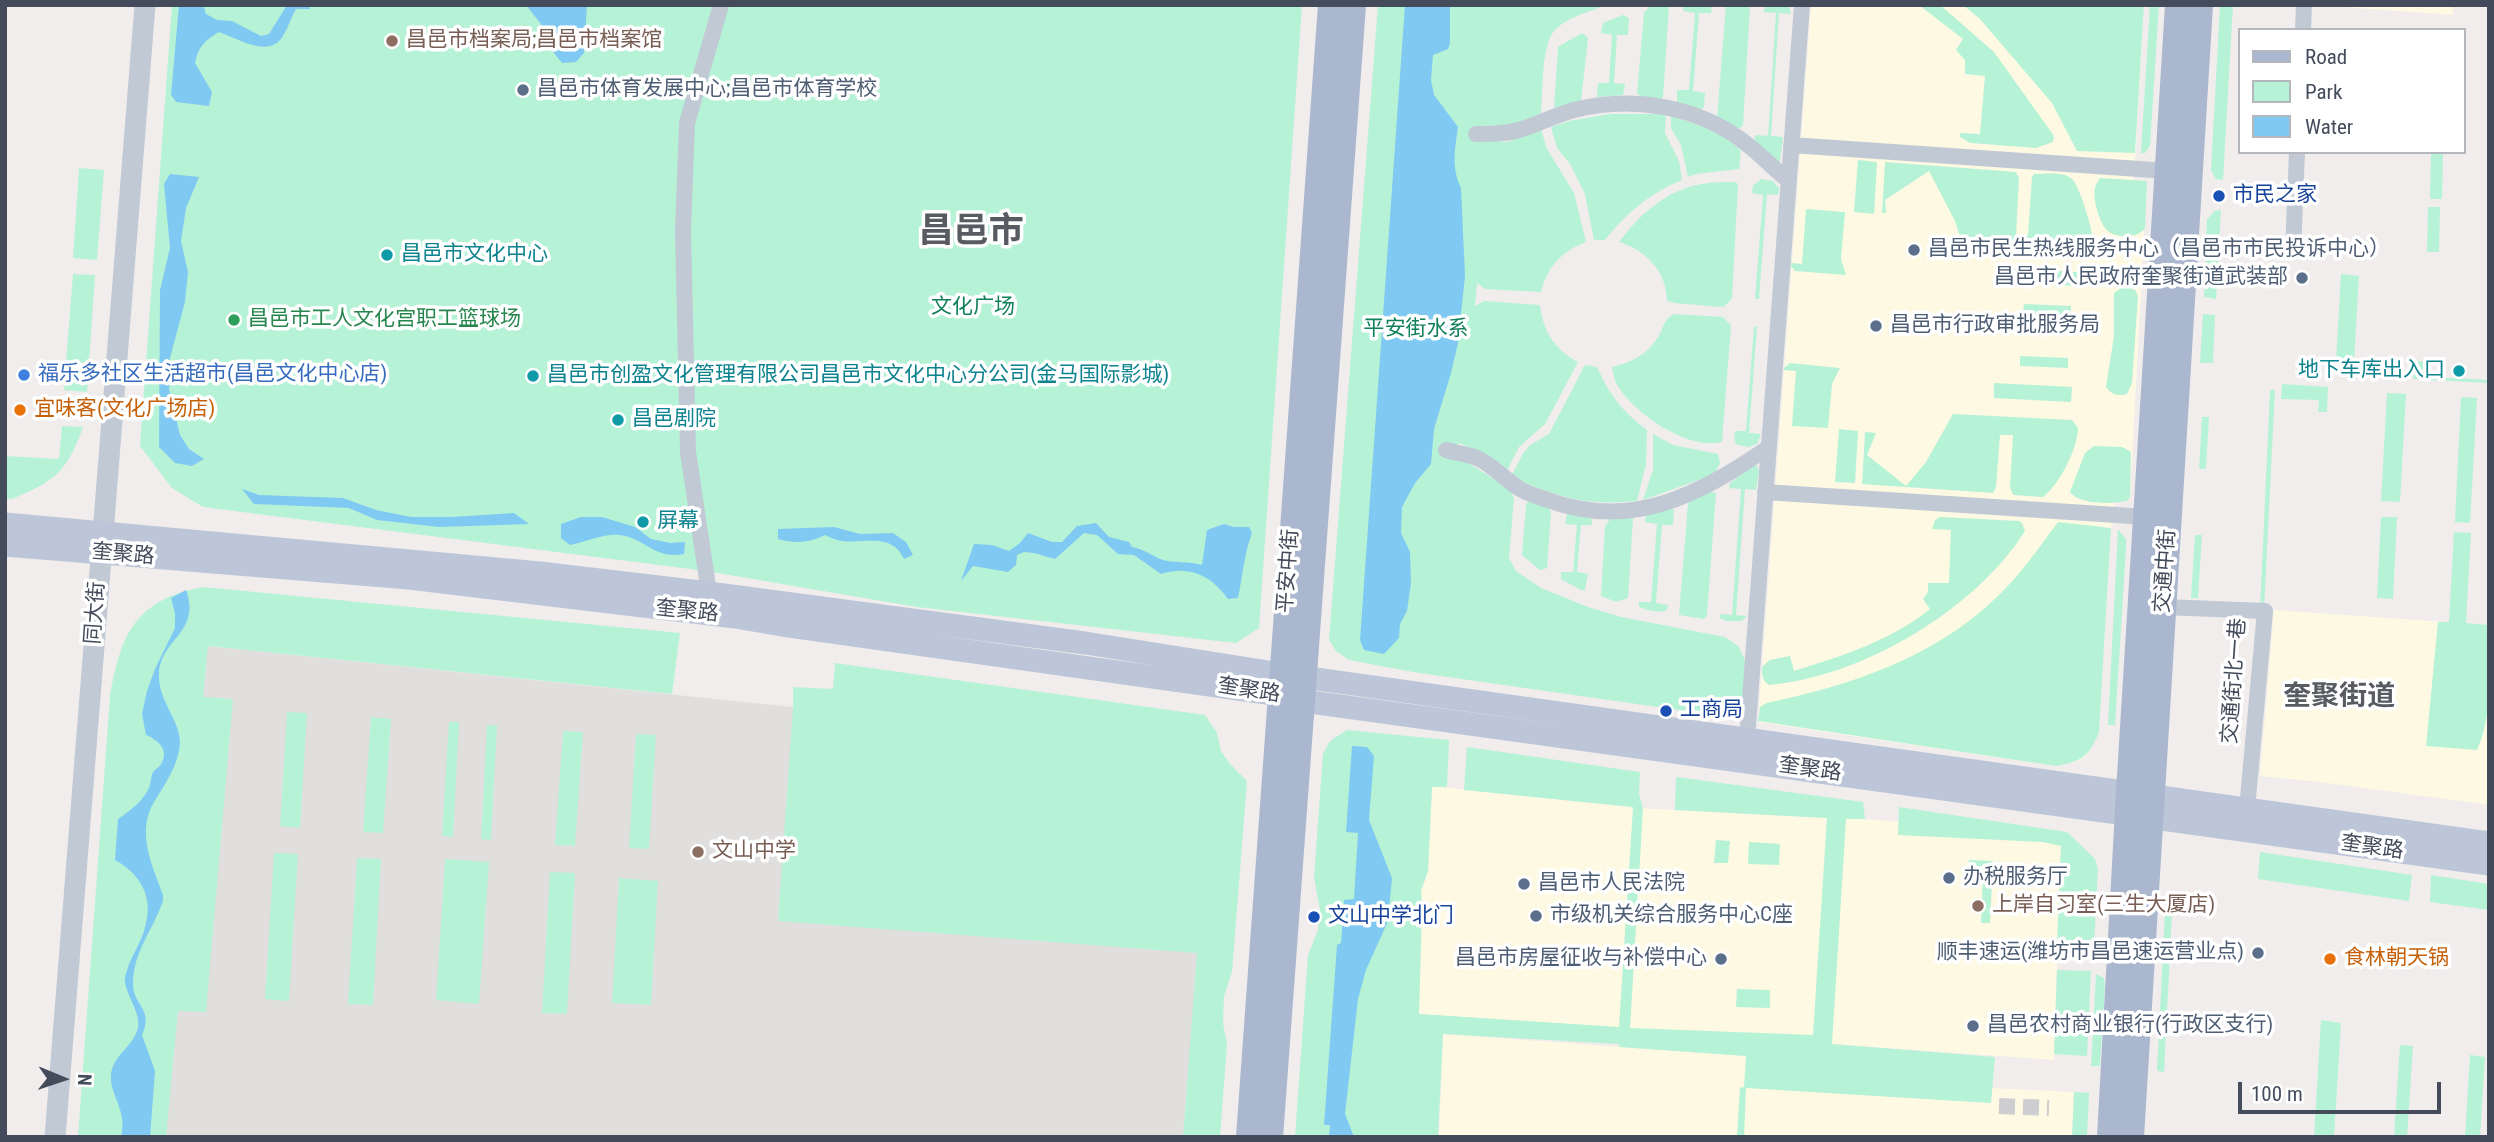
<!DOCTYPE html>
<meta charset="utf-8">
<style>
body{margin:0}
#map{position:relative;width:2494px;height:1142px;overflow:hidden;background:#f0edec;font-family:"Roboto Condensed",sans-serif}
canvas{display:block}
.frame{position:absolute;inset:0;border:7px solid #444c5b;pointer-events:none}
.legend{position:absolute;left:2238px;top:28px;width:228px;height:126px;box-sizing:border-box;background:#fff;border:2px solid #b4b7bd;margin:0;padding:9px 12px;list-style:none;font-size:21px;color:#444c5b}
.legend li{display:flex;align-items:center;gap:14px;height:35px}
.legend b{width:35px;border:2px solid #b4b7bd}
.north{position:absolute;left:28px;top:1044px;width:70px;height:70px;-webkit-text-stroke:5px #fff;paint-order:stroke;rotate:92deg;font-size:19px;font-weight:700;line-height:28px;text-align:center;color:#444c5b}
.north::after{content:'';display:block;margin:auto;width:24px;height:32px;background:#444c5b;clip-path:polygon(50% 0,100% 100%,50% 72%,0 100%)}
.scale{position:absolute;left:2238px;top:1082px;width:203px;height:32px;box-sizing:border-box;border:4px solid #444c5b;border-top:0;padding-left:9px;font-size:21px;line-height:24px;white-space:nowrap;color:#444c5b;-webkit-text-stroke:5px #fff;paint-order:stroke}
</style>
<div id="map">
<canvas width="2494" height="1142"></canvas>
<div class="frame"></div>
<ul class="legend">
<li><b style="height:9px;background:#aab7ce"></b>Road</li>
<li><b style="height:19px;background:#b6f2d6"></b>Park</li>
<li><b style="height:19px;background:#80c9f2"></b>Water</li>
</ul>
<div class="north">N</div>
<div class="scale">100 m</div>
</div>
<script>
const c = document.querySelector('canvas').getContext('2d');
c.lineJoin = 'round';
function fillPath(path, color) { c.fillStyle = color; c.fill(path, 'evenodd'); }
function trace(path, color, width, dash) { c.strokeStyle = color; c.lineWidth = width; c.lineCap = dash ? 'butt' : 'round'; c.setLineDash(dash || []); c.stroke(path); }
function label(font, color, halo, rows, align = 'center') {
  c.font = font + ' "Roboto Condensed","Noto Sans SC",sans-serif'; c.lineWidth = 7; c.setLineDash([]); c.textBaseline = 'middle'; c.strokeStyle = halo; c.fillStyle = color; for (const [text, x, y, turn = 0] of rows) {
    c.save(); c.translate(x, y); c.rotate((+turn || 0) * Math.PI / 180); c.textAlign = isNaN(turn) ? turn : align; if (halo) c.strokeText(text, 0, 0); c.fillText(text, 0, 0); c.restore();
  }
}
const commercial = new Path2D(`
 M1811,5H2144L2134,180L2147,181L2130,497L2124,502H2115L2111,528L2099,732L2088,754L2079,761L2056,766L1758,722Z
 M2314,5H2453V15Z
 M2274,610L2489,625V805L2320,782L2260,776Z
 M1432,786L1637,808L1827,818L1825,1052L1624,1028L1419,1014L1422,910L1421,891L1428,871Z
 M1846,818L2031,831L2061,846L2054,1060L1831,1044Z
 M1443,1034L1746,1056L1745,1087L1990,1103L1992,1088L2074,1092L2072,1137H1439Z`);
const education = new Path2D(`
 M207,646L1214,751L1183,1137H166Z`);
const green = new Path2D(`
 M172,5H1302L1259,628L1236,643L917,607L706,571L203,507L172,488L140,446Z
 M1378,5H1606C1590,12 1562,18 1552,34C1541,53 1543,91 1541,113C1523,126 1501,125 1481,126L1482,140L1508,142L1541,128L1546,147L1574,193L1586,242C1562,251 1547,267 1541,292L1485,289L1477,283L1475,306L1484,301L1540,305C1543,331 1554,349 1578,362L1545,424L1519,447L1507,471L1475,450L1459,443L1453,460L1465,461L1509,488L1514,498L1509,558L1516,571L1541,588L1588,607L1621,617L1725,637L1738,646L1745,660L1742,719L1413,672L1349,660L1336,651L1329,640Z
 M1669,5L1663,98L1660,100L1642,98L1637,93L1644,13L1649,7Z
 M1684,5H1712L1711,13H1699L1693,91L1705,93L1704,107L1700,110L1677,102V90H1689L1695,13L1683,11Z
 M1726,5L1750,6L1743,126L1736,130L1717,118Z
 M1767,5H1789L1791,14L1779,13L1771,136L1783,137L1780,161L1778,163L1754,145L1755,135L1768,136L1776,13L1763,12Z
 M1919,5H1940L1994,52L2054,136L2053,142L2036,148L1970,143L1960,137V133L1980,134L1985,76L1965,74V60L1956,50L1963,39Z
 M1963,5H2144L2135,153L2077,151L2052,103L1980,19Z
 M2150,5H2159L2150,146L2145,153H2141Z
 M2220,5H2233L2223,180L2216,179L2211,170Z
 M1623,15L1629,18L1628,35H1617L1614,83L1625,84L1623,95L1597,97L1598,83H1609L1612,35L1601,33L1603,23Z
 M1582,33L1588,38L1581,101L1554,108L1558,47Z
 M1610,114H1666L1665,133L1679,161L1682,180C1651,192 1626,213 1605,240H1594L1585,194L1570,164L1557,148L1551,127L1569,121Z
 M1671,116C1694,123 1725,133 1741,151L1739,169L1696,174L1688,177L1681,145L1671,128Z
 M2431,154H2443L2442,199H2430Z
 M1858,160L1877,162L1874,214L1854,212Z
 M1885,162L2016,172L2019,178L2016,235H2028L2032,177L2034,174C2045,174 2064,171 2072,179C2079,185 2091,225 2092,235C2093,244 2090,249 2085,255H2079L1964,250L1955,221L1929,171L1885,200L1886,213H1882Z
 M79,168L104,170L97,260L73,258Z
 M2100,178L2147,181L2145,228C2139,238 2118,239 2108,231C2100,225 2092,198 2095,188C2096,184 2098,181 2100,178Z
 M1761,179L1773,181L1779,189L1778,195L1767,194L1759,299H1755L1763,195L1752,193L1753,186Z
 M1735,182L1738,184L1732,299L1723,307L1674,303L1667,301C1667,272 1646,250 1619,242C1639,215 1668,189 1702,184C1713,182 1724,182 1735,182Z
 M2428,207H2440L2439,252H2427Z
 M1806,209L1845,212L1841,259L1846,275L1795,271L1791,266V263L1802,264Z
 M2221,210L2219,245L2206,244L2207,219L2215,211Z
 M2206,253L2219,254L2216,299L2204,297Z
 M2002,268L2079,272V286L2001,283Z
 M73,274L95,275L89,363L66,362Z
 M2341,274L2359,276L2354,362L2336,361Z
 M2124,286L2135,290L2138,296L2132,383L2127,394C2117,396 2112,395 2106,387L2114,336V293Z
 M2024,304L2071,306V315L2023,313Z
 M1674,314L1723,317L1731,325L1722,442C1687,451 1632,412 1616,383C1614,378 1613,372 1612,367C1631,363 1648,354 1658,337C1664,327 1663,320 1674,314Z
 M2203,314L2215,315L2213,363H2200Z
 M1754,326L1757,327L1749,433L1761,434L1757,444L1748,447L1736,444L1734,438L1735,431H1746Z
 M2020,356L2068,358V368L2020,366Z
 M2414,361L2429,362L2428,377L2489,380V383L2413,379Z
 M1790,363L1840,368L1832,384L1828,428L1792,426L1796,371L1784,370V368Z
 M1585,365L1597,367C1611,397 1621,410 1647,430L1646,464L1637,501C1584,506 1559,497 1511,477L1522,455L1530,445L1549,434Z
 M66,370L89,371L87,392L64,390Z
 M1994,383L2072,387L2071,402L1994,398Z
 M2282,384L2328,387L2327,412H2318L2319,400L2281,399Z
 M2270,390H2275L2264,609H2260Z
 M2387,393L2406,394L2400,502L2381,501Z
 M2461,397L2477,398L2470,523L2455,522Z
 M1953,414L2072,420L2078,428C2078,448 2059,485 2043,497L2013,495L2010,487L2013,435H2000L1996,487L1993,493L1862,484L1865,432L1876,433L1867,455L1906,486L1926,462Z
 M2202,417H2209L2206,469H2199Z
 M62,426L83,427C67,472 55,481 12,499L5,498V456L59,459Z
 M1839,429L1858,431L1855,483L1835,482Z
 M1653,434L1673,445L1718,454L1720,462L1715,474L1643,500L1653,470Z
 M2094,446L2122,447L2131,452L2130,497L2127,501C2112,504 2079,505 2070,492L2085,453Z
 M1753,465L1757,466L1759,471L1756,490L1745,489L1736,615L1747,616L1742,621H1727L1720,618V614L1732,615L1741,489L1729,488L1730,483Z
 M1710,492L1716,493L1707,615L1704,619L1679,615L1688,504L1690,500Z
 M1529,500L1549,508L1551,512L1547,568L1540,570L1522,555L1526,505Z
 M1672,508L1674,511L1673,525H1662L1656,603L1668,605L1667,610C1660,614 1646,610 1639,607V602H1651L1657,524L1645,522L1646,515Z
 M1571,513L1591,516L1592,525H1581L1577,572L1588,574L1585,590H1581L1561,579V572H1573L1577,525L1565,524L1567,514Z
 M1940,517L2019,521L2022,523L2025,531C1975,610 1862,677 1769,685C1762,680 1762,676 1762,667L1770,660L1790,656L1794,671C1839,657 1893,640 1930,609L1923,599L1928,592V583H1949L1951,530L1932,529L1935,520Z
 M2381,517H2397L2393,599L2377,598Z
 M1611,518H1633L1628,598L1616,602L1601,596L1605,526Z
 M2058,522L2111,528L2099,732C2089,757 2082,761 2056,766L1758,721L1760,707L1767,703C1851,685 1934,658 1997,597C2020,575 2039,548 2058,522Z
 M2118,529L2126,539V548L2115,725H2108Z
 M2454,532L2471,533L2466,623L2489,625C2489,666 2494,713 2477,750L2426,746L2438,622H2449Z
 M2195,535H2202L2198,598H2191Z
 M203,587L680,633L672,694L208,646L203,697L233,699L206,1012L178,1011L166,1137H78L110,696C121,634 135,600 203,587Z
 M835,663L1205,715L1217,733L1221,751L1229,763L1247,781L1232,972L1224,996L1223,1023L1227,1044L1220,1137H1183L1197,953L778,921L793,707V687L833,689Z
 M287,712L307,713L300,828L280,826Z
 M371,717L391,719L383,833L363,832Z
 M449,722H459L453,837L442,836Z
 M487,725L497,726L491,840L481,839Z
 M1347,730L1449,740L1447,787H1432L1428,871L1421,891L1422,910L1419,1014L1619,1027L1633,807L1464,790L1467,747L1640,772L1639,794L1643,808L1630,1028L1813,1035L1827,818L1675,810L1676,777L1863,802L1865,819H1846L1832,1044L1995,1057L1991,1103L1746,1088L1744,1137H1737L1740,1088L1744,1087L1746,1056L1619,1047V1044L1443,1034L1438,1137H1295L1308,955L1318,930L1320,910L1314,877L1323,754L1330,741Z
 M563,731L583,732L575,846L555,845Z
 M636,734L656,735L649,849L629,848Z
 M1899,807L2067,832L2095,859L2098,869L2094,945L2057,944L2061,846L2042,842L1898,835Z
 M1716,840L1730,841L1728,863H1714Z
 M1749,842L1780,844L1779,865L1748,864Z
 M2260,852L2412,875L2409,901L2258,879Z
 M274,853L298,854L289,1001L265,999Z
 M357,858L381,859L373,1005L348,1004Z
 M445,859L489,862L479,1004L436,1000Z
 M1969,860L1993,861L1990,923H1981L1983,877L1968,875Z
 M550,872L575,873L567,1014L542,1013Z
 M2431,875L2489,884V910L2430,902Z
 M619,878L658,881L651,1005L612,1003Z
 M2166,892H2173L2164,1072L2157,1071Z
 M2057,970L2091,971L2087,1056L2054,1054Z
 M2096,974L2104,978L2105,985L2100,1066H2091Z
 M1737,989L1770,990V1008L1736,1007Z
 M2321,1020L2341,1023L2334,1137H2314Z
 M2400,1045L2413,1046L2407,1137H2394Z
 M2470,1055L2485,1057L2480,1137H2465Z
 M2074,1092L2089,1093L2087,1137H2072Z`);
const water = new Path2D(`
 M179,5H203L206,14L217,20L232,21L261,36L269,34L287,5H309L310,9H296C291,17 289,26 284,34C271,60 239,39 219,32C205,40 198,47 195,63L212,92L209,106L176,102L171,95Z
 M526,5H587L584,53L576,62L562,63L548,45L541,24Z
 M1405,5H1450V43L1448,49L1433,55L1431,80L1434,95L1458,127C1455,149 1451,167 1461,188L1465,276L1458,343L1451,373L1434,429L1431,464L1415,483L1402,507L1401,533L1410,552L1411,583L1407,611L1400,624L1399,638L1384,654L1364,650L1360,640Z
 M170,174L199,177L186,208L181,241L188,272L185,302L170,358L169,389L180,435L189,449L204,459L192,466L175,463L159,447L160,290L170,248L164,184Z
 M242,489L259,495L343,498L376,510L411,517H452L514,513L529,524L439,527L377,520L349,508L254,504Z
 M581,517H602L635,527L651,539L670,543L685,542L684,554C655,560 645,538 620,535C604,533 586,542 570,545L561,538V524Z
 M1096,523L1109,537L1129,542L1132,547C1144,549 1152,556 1163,560C1174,563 1189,561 1202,565L1207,530L1224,524L1234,527H1249L1252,533C1244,554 1243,575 1238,598L1228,599C1211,575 1189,565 1161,574L1134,555L1118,554L1097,535L1084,533L1055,559L1034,553L1024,552L1017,555L1016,565L1008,572L973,566L961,581L974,544L992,545L1009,551L1020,543L1028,533L1052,542H1062L1077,526Z
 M834,527L860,534L893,533L906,542L913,555L904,559C891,532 865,544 842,541C836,540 830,537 825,535C810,543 794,544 778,539V529Z
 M186,590C201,632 163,637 159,672C157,701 181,720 180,744C178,766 165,784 154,802C136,832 152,865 163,895V901C153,930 133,952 133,984C133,1006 154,1008 142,1035L155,1071L150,1137H121C128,1110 109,1095 111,1074C114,1054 133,1047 138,1028C141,1013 127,997 125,982C124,978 127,971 128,967C133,953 142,941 145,927C154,898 141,874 115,860L118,819C130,811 143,801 149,788C151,783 151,776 153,772C156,768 159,768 161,764C170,750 158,740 146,735L142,714L147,691L155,669L175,628V613L171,598Z
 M1352,746L1367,747L1374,756L1369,820L1392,878L1388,921L1366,970L1358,999L1345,1114L1354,1137H1329L1330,1125H1324L1337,945L1341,943L1344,900L1354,899L1358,833L1346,832Z`);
const minorTunnel = new Path2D(`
 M1999,1106L2049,1108`);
const minor = new Path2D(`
 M2303,30L2304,5
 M1476,134C1490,134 1505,134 1519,130C1537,125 1555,115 1574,110C1633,95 1700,106 1748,145C1762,156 1774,169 1788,180
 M1791,145L2168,171
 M2293,251L2297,152
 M1446,450C1456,453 1467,454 1477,458C1493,465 1505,480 1520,489C1528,494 1537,496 1545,499C1631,532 1699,495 1769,447
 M1765,492L2147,517
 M709,593L688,452L683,230L687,123L721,5
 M2163,607L2265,611L2247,809
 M1747,739L1802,5`);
const tertiary = new Path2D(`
 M55,1137L145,5`);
const secondary = new Path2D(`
 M5,524L540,573L709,593L1085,643L1281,674L2489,843
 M5,545L409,578L735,617L782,625L1281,695L1303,701L2489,864`);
const primary = new Path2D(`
 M1249,1137L1331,5
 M1270,1137L1353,5
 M2110,1137L2129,792L2178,5
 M2131,1137L2200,5`);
const markers = [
 [392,41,7,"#8d6e63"],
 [523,90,7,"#5c6f8a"],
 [2219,196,7,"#1a4fb4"],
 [1914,250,7,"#5c6f8a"],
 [387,255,7,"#0f9aa8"],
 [2302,278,7,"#5c6f8a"],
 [234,320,7,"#2e9e5b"],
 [1876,326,7,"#5c6f8a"],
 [2459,371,7,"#0f9aa8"],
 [24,375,7,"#3f7fe0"],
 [533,376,7,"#0f9aa8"],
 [20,410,7,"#e8710a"],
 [618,420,7,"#0f9aa8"],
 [643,522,7,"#0f9aa8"],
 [1666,711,7,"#1a4fb4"],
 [698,852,7,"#8d6e63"],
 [1949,878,7,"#5c6f8a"],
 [1524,884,7,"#5c6f8a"],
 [1978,906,7,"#8d6e63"],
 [1536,916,7,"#5c6f8a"],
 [1314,917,7,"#1a4fb4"],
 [2258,953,7,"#5c6f8a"],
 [1721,959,7,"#5c6f8a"],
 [2330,959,7,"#e8710a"],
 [1973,1026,7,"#5c6f8a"]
];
const educationNames = [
 ["昌邑市档案局;昌邑市档案馆",406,41],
 ["文山中学",712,852],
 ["上岸自习室(三生大厦店)",1992,906]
];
const serviceNames = [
 ["昌邑市体育发展中心;昌邑市体育学校",537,90],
 ["昌邑市民生热线服务中心（昌邑市市民投诉中心）",1928,250],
 ["昌邑市人民政府奎聚街道武装部",2288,278,"right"],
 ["昌邑市行政审批服务局",1890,326],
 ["办税服务厅",1963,878],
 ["昌邑市人民法院",1538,884],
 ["市级机关综合服务中心C座",1550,916],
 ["顺丰速运(潍坊市昌邑速运营业点)",2244,953,"right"],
 ["昌邑市房屋征收与补偿中心",1707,959,"right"],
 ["昌邑农村商业银行(行政区支行)",1987,1026]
];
const transitNames = [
 ["市民之家",2233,196],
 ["工商局",1680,711],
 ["文山中学北门",1328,917]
];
const cultureNames = [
 ["昌邑市文化中心",401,255],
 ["地下车库出入口",2445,371,"right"],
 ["昌邑市创盈文化管理有限公司昌邑市文化中心分公司(金马国际影城)",547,376],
 ["昌邑剧院",632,420],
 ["屏幕",657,522]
];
const parkNames = [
 ["文化广场",973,308],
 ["平安街水系",1416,330]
];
const leisureNames = [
 ["昌邑市工人文化宫职工篮球场",248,320]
];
const shopNames = [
 ["福乐多社区生活超市(昌邑文化中心店)",38,375]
];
const foodNames = [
 ["宜味客(文化广场店)",34,410],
 ["食林朝天锅",2344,959]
];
const streetNames = [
 ["奎聚路",123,555,5],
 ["平安中街",1289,571,-86],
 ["交通中街",2166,571,-86],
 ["奎聚路",687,612,6],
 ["同大街",96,613,-86],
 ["交通街北一巷",2235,681,-86],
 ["奎聚路",1249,691,9],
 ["奎聚路",1810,770,8],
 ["奎聚路",2372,848,8]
];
const districtNames = [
 ["奎聚街道",2339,698]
];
const townNames = [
 ["昌邑市",971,233]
];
fillPath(commercial, '#fdf9e3');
fillPath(education, '#e1dede');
fillPath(green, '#b6f2d6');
fillPath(water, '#80c9f2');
trace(minorTunnel, '#cecdcf', 16, [16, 8]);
trace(minor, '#c1c9d5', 16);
trace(tertiary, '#c1c9d5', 21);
trace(secondary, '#bdc6d8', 23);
trace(primary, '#aab7ce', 26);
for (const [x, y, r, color] of markers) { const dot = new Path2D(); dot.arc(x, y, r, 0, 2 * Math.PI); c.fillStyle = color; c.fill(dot); trace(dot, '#fff', 2.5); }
label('21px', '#785e54', '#fff', educationNames, 'left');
label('21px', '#4e5e75', '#fff', serviceNames, 'left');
label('21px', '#164399', '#fff', transitNames, 'left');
label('21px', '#0d838f', '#fff', cultureNames, 'left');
label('21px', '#108159', '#fff', parkNames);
label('21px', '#27864d', '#fff', leisureNames, 'left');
label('21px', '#366cbe', '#fff', shopNames, 'left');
label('21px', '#c56008', '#fff', foodNames, 'left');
label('21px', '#444c5b', '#fff', streetNames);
label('bold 28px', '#595b62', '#fff', districtNames);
label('bold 35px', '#595b62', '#fff', townNames);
</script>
